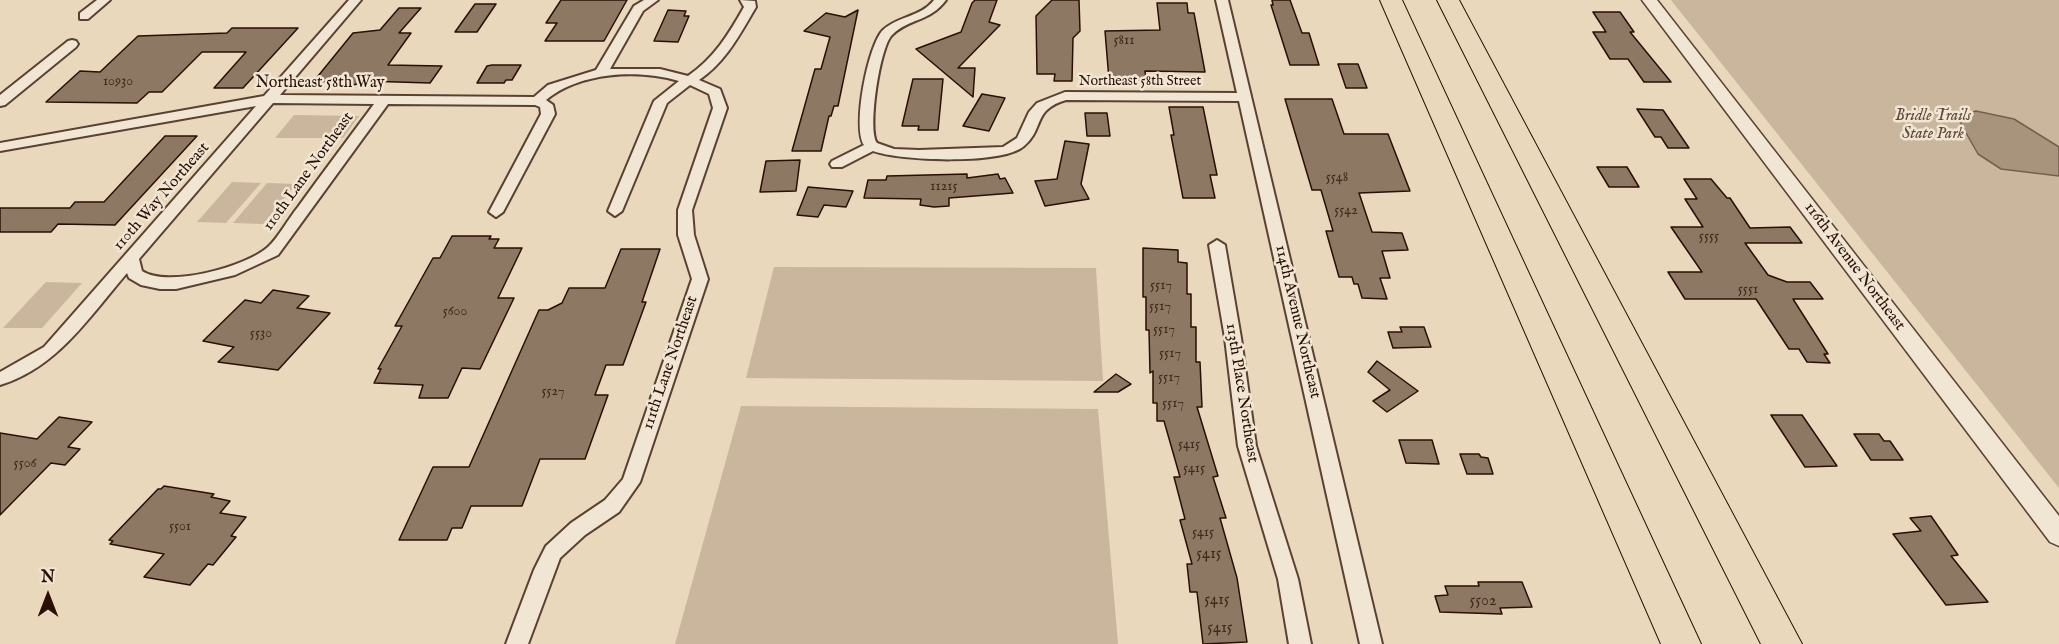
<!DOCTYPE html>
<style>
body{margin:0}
#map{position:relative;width:2059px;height:644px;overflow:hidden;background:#e9d8bc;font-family:"IM FELL English",serif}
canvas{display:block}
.north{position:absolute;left:18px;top:566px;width:60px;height:60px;-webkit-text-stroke:4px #f1e6d3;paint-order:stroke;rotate:0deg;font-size:16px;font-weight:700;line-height:24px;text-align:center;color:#2a0f04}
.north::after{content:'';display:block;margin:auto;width:21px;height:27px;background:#2a0f04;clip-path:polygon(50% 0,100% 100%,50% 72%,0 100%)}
</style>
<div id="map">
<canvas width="2059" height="644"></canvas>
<div class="north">N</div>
</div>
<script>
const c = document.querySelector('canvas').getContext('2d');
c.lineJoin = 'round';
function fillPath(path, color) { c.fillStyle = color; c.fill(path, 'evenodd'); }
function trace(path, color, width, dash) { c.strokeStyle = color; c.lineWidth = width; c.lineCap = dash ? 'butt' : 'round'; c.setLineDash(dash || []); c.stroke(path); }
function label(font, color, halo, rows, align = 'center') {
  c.font = font + ' "IM FELL English",serif'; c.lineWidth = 5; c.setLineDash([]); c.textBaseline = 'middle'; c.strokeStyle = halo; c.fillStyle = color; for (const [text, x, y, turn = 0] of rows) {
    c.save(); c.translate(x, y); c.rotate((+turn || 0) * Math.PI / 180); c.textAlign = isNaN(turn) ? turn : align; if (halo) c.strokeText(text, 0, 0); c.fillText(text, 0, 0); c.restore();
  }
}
const green = new Path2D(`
 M1671,0H2059V488Z
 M294,115L359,116L343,138H275Z
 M232,182L261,183L226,223L197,222Z
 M267,183L296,184L263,224L233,223Z
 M774,267L1096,268L1103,381L746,378Z
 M46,282L82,283L42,328H3Z
 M741,406L1098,409L1118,644H675Z`);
const water = new Path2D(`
 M1976,111L2014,119L2059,147V176L2001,169L1978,154L1957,117Z`);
const building = new Path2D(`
 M561,0H627L604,41H545L557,23H546Z
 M975,0H997L989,22L1000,25L958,68H975L973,97L916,49L961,32L972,3Z
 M1052,0H1079L1080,31L1073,38L1072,81H1054L1055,74H1037L1036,16Z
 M1272,0H1290L1302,33H1309L1319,65H1290L1271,5H1273Z
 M1157,3H1187L1188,13H1194L1205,72L1145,71L1146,80H1109L1105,31L1160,30Z
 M475,4H496L477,32H455Z
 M399,8H421L399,33H411L388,65L442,66L430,83L364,81L354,85H327L329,82L314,81L353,33L380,30Z
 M668,10L686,11L684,16H689L678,42L654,41Z
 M858,10L838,106H834L831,116H829L821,151H792L815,69H821L830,37L804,31L826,13L845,17Z
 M1593,12H1620L1634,32H1630L1671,82H1644L1628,59H1610L1593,32H1606Z
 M232,28H298L243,88H214L246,52H202L162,92H149L137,103L46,102L80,71L100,72L138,36L227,33Z
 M1338,64H1358L1367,88H1346Z
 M492,65H521L512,80H506L504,83H477L487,66Z
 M913,79H943L938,130H918L919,126H902Z
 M982,94L1005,98L989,131L963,126Z
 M1285,99H1332L1344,134H1388L1410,191L1359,193L1372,232L1402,233L1408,250L1382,251L1390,278H1380L1387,299L1362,298L1358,284H1354L1352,277H1339L1326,231H1333L1321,190H1312Z
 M1169,107H1203L1217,175H1210L1215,198H1183L1171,135H1174Z
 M1637,109L1663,110L1689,148H1668L1661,137H1655Z
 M1085,113H1107L1110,136H1087Z
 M165,136H197L115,225L58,224L51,232H0V208H70L75,202H104Z
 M1065,141L1089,144L1081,184L1089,199L1045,206L1035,181L1057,179Z
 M800,160L796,191L760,192L766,161Z
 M1597,167H1627L1639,187H1609Z
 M967,174V178L998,174L1000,179L1005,178L1013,193L949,198V206L934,207L920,205L921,199L864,198L868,180H886L887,176Z
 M1684,179H1711L1727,198H1730L1750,228L1790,227L1802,243H1745L1768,275L1787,282H1810L1823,299H1793L1828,354H1824L1830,363L1807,362L1799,349H1789L1756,299H1685L1668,272H1702L1671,227H1703L1685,199H1697Z
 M808,187L853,191L846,207L824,205L818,217L797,215Z
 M452,236H491L489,239H499L494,248H522L498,298H514L480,369L462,368L448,398H419L423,385L374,383L381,369H378L402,326H395L433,258H440Z
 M1143,248L1178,250V262L1187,263V294H1191V327H1196V362H1200L1202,407H1197L1218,476L1213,477L1226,518H1220L1237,578L1247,642L1203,644L1197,592H1190L1187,564H1192L1180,520L1185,519L1174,477H1180L1164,421H1157V403H1153V371L1150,373L1149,330H1146V297H1143Z
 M621,249H660L642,302H646L623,365H606L595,395H608L585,459H540L522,506H471L462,528H452L447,540H399L433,467H469L539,310H548L562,303L569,288H605Z
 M273,290L309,296L297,308L330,313L278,370L218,362L234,347L203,341L245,300L261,303Z
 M1400,327H1424L1431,347L1393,348L1388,332H1402Z
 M1377,361L1418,391L1387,412L1373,401L1390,390L1368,372Z
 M1116,374L1131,384L1118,392H1094Z
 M1771,415H1802L1837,466L1805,467Z
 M59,417L92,422L68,447L80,449L65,465L51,463L0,515V433L37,439Z
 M1854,434H1879L1884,441H1890L1903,460H1871Z
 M1399,440H1432L1439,464L1406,463Z
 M1460,454H1479L1481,457L1488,458L1493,474H1467Z
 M164,486L214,494L211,497L230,501L220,513L246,517L231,536L236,537L213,565L208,564L190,585L144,577L164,554L110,544L113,541L109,540L158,489H161Z
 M1931,516L1958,555L1951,556L1988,602L1946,605L1893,534L1921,531L1910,518Z
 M1478,582H1522L1532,607L1500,608L1502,614L1440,612L1435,596L1448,595L1445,586H1479Z`);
const minor = new Path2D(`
 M97,0H110L88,19H80V13Z
 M349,0H361L280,95L534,97L548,85L596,70L634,6L644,0H658L643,11L610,69H660L688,76C714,58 729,34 744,7L740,0L755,1L756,7C740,34 726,62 699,80L720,89L727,108L692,210L694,235L708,279L640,482L619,512L585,535L560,558L528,644H506L534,570L546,546L571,523L605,500L623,479L692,279L678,235V210L713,108L709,94L690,85L667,103L622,211L615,216L608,211L654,101L679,81C638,69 580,72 546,100L553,105L555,114L503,212L496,217L489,212L541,114L540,107L535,105L388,104L278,255L235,275L176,289H160L141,285L129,278L127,273C90,316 57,368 0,385V372L44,347L256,106L0,151V143L264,96ZM273,103L374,104C349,138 323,172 298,207C288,219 279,237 268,247C246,267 167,288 142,271L139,259Z
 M934,0H946C930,22 909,18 892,35C880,46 867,130 877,143L894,149L919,150L1003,147L1017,138L1029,112L1037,103L1065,92L1237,93L1216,0H1228L1382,644H1360L1239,101L1066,100C1032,110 1045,128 1024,146C1003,165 899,161 873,151L842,167H832L830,164L832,161L864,145C852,127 868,45 883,30C898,16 921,17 934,0Z
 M72,40L76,41L78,44L76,47L5,105L0,106V95L68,41Z
 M1217,240L1225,245L1241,338L1256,446L1298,579L1311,644H1289L1278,579L1238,446L1225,338L1209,245Z`);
const tertiary = new Path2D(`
 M1642,0H1657L2059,516V546L2050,542Z`);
const motorway = new Path2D(`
 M1380,0H1402L1701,644H1661Z
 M1437,0H1459L1802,644H1761Z`);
const numberNames = [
 ["5811",1124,41],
 ["10930",118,82],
 ["5548",1337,178],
 ["11215",944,187],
 ["5542",1346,211],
 ["5555",1709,237],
 ["5517",1161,286],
 ["5551",1748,290],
 ["5517",1160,307],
 ["5600",455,312],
 ["5517",1164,330],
 ["5530",261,334],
 ["5517",1170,354],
 ["5517",1169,378],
 ["5527",553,392],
 ["5517",1173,404],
 ["5415",1189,445],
 ["5506",25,464],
 ["5415",1194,469],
 ["5501",180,527],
 ["5415",1203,533]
];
const farStreetnames = [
 ["Northeast 58th Street",1140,82]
];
const streetNames = [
 ["Northeast 58th Way",320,84],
 ["110th Lane Northeast",309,172,-54],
 ["110th Way Northeast",162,197,-49],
 ["116th Avenue Northeast",1854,267,53],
 ["114th Avenue Northeast",1297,322,77],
 ["111th Lane Northeast",671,363,-71],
 ["113th Place Northeast",1241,393,81]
];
const parkNames = [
 ["Bridle Trails",1933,117],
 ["State Park",1933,135]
];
const nearNumbernames = [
 ["5415",1209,555],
 ["5415",1217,601],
 ["5502",1483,602],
 ["5415",1220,629]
];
fillPath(green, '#c9b69d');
fillPath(water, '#a8947d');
trace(water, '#765f4d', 1.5);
fillPath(building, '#8d7864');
trace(building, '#2a0f04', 1.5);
trace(minor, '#5a4132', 4);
trace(tertiary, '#5a4132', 3);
trace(motorway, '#2a0f04', 2);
fillPath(minor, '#f1e6d3');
fillPath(tertiary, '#f1e6d3');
fillPath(motorway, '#e9d8bc');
label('14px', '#43291c', null, numberNames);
label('14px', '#2a0f04', '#f1e6d3', farStreetnames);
label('16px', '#2a0f04', '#f1e6d3', streetNames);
label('italic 16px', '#62493a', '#f1e6d3', parkNames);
label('16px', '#43291c', null, nearNumbernames);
</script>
